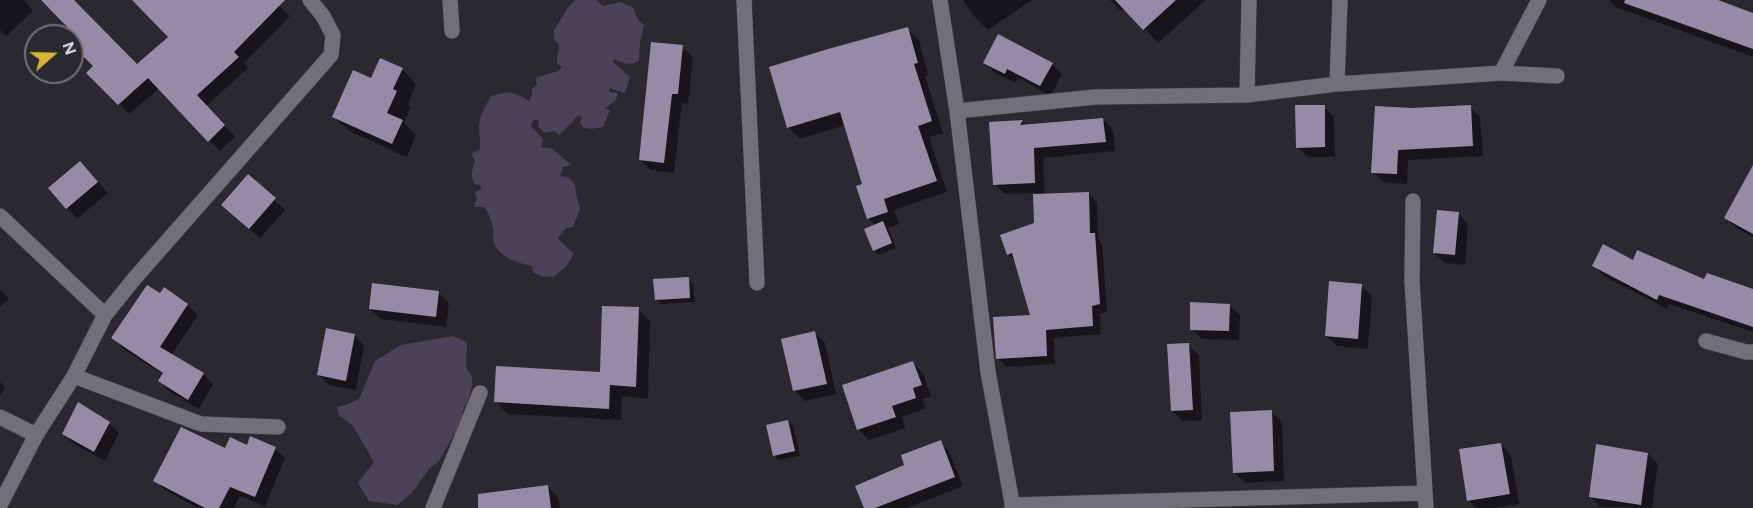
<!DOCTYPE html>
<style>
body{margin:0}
#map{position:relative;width:1753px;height:508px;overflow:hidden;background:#2b2930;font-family:Figtree,sans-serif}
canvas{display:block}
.north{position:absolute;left:24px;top:24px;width:60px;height:60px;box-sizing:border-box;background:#2b2930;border:2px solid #737178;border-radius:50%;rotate:70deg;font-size:16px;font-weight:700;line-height:24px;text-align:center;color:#dfdee3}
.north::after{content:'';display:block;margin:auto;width:21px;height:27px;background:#d8b434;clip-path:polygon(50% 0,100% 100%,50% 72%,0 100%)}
</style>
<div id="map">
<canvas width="1753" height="508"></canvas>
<div class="north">N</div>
</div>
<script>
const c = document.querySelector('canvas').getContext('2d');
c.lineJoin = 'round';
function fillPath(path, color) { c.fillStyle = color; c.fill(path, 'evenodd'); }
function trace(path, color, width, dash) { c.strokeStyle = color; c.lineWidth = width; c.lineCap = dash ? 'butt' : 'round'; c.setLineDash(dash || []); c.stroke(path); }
const green = new Path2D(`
 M575,0H597L603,6L620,2L634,8C635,15 638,21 644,25L640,43L639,61C629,66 624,64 615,59L612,61L630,77L625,93L610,88L609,92L618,93L616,100L605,108L610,110L603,127C595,128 585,132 580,123L582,117L578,115L574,120L559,135L555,131L545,133L538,127L539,120H533L531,126L543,139L541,147L553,149L571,165L563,167L560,176L569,178L575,185L576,194L580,209L573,227L566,228L558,238L563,244L574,254L565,268L553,277H543L533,272L532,266C517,263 497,257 493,239C493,236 494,233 493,229C492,222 489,213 484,207H474L477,198L475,193L482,188L479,184L475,185C470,176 472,170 475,160L471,154L480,149C481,142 479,136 479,129C478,117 486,106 491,96C506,91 516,92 529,101L532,95V89L537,85L536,78L558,71L562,67L557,63L559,45L554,39V30C561,21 567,6 575,0Z
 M453,336L467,342L466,361L467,370L472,376V386L469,399L463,410L461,422L439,461L429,469L412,493L397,505L369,501L358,483L374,462L353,426L339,415L337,407L345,405L359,399L375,361L401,345Z`);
const shadow = new Path2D(`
 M0,0H24L33,11L6,36L0,30Z
 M71,0L137,66L171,37L134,0H273L290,16L244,63L248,68L206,106L235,137L220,151L160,88L129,114L88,73L95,66Z
 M963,0H1032L988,30L974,16Z
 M1110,0H1206L1158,43L1125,8L1121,11Z
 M1609,0H1714L1753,14V57L1616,7Z
 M907,29L919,40L928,75L925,76L943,133L929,137L947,192L894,210L899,224L888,228L896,248L879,255L874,250L876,226L869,219L858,187L864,185L846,125L800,139L789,128L771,68Z
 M682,47L693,57L688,104L682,103L674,173L651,170L640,160Z
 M985,62L1052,64L1062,74L1051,96L1018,78L1015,83L995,73Z
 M402,69L416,84L408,104L411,107L404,123L416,135L407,157L349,131L334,117L372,80Z
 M1324,106L1334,117L1335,157H1308L1297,147Z
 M1470,107L1480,117L1483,156L1408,160L1407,184L1383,182L1373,172L1412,109Z
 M1103,119L1113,130L1115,151L1043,158L1045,195L1088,193L1097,202L1098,238L1102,243L1107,312L1100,314L1101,334L1054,338L1055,364L1006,367L998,358L1032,316L1017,263L1008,254L1036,224L1034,193L1005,194L994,184L991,123L1022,121L1027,126Z
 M90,173L108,193L77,219L50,188Z
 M248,176L285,210L260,238L234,215Z
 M1753,188V237L1736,228L1726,218Z
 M1458,213L1468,224L1465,265L1445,263L1434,252Z
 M1634,262L1705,281L1753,290V332L1669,304L1667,309L1604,276L1594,266Z
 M688,278L693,284L695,302L661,304L656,299Z
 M1361,286L1372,296L1368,349L1337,346L1326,335Z
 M0,289L9,299L0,307Z
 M164,289L187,305L198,315L171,355L203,374L213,384L199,409L170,392L160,381L164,375L123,349L113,338L160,296Z
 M439,293L449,303L446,327L381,319L370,308Z
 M1229,305L1240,315L1239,340L1202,339L1191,329Z
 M638,309L650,321L648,399L622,396L621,420L508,414L496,402L601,374Z
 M815,333L825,343L836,394L805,401L794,390Z
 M354,335L364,346L356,390L329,385L319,375Z
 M1188,345L1199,355L1202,420L1183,421L1172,411Z
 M913,363L923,373L931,396L922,399L926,408L902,417L905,428L869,440L859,430L844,385Z
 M0,382L5,387L0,395Z
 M1271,411L1282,422L1284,481L1245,483L1234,472Z
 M788,421L793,426L800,456L779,460L774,455Z
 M109,423L119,433L105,461L74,444L63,433Z
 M940,442L949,451L963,486L907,508H866Z
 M1501,445L1511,455L1519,504L1494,508H1476L1468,500Z
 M247,447L275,449L285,458L265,506L240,496L234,508H195L196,507L165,490L155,480L226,450Z
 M1648,454L1658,464L1652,508L1601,507L1590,497Z
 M548,487L558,497L560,508H506Z`);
const building = new Path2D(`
 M41,0H74L137,64L168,37L132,0H285L234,52L239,57L197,95L225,125L208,142L148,78L118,105L86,73L93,66L72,45V32Z
 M1115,0H1176L1143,30Z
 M1625,0H1718L1753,13V49L1624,3Z
 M908,27L918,63L914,64L932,121L918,126L937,181L884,199L888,212L867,219L856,186L862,184L840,112L787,128L769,67L828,49Z
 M998,34L1053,63L1040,86L1007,69L1005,74L983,63Z
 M651,42L683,45L678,94H672L664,163L639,160Z
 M380,58L403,68L393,89L397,91L387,113L403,120L392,144L332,117L353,70L371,78Z
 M1295,105H1325V147L1296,148Z
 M1471,105L1473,146L1398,150L1397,174L1371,173L1375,106L1412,108Z
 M1103,118L1106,142L1034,148L1035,183L993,185L989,122L1023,120L1020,125Z
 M80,161L98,182L66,209L48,188Z
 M1753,165V234L1724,218Z
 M248,174L276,198L249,229L221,205Z
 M1089,192L1090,233H1095L1100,304L1092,306L1093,326L1046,330L1047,356L996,359L993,317L1030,315L1012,253L1007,255L1000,235L1034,223L1033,194Z
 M1437,210L1459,212L1455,255L1433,253Z
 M883,221L892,243L873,251L864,229Z
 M1603,244L1633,260L1637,250L1704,279L1707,273L1753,289V327L1659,295L1657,300L1592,266Z
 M689,277L690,298L655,300L653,279Z
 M1329,281L1362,284L1358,339L1325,336Z
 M372,283L439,291L436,317L369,309Z
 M147,285L160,293L164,287L188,304L160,347L204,373L188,400L158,381L163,373L111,338Z
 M1190,302L1230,304L1229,331L1190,330Z
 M602,306L639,307L636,387L610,385L609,409L494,402L496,366L600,372Z
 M326,328L355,334L346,381L317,375Z
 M815,331L827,384L793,391L781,339Z
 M1189,343L1193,410L1171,411L1167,344Z
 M913,361L922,385L913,388L916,398L892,406L896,417L857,430L842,385Z
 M78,402L110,422L94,452L62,434Z
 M1272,410L1274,471L1233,473L1230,412Z
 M788,420L795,451L773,456L766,425Z
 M181,427L225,448L230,437L247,445L250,436L276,447L255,497L230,487L219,508H205L153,481Z
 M941,440L955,477L875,508H864L855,486L904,465L901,455Z
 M1501,443L1510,494L1467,501L1459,449Z
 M1596,444L1648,453L1641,505L1589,497Z
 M548,485L551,508H478V494Z`);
const minor = new Path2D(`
 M450,0L452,31
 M744,0L757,283
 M940,0L957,111L988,372L1013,508
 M1501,73L1539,0
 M1337,84L1340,0
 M1247,95L1249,0
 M957,111L1095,97L1247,95L1337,84L1501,73L1557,76
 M1413,201L1412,281L1426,508
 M0,216L105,315
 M1706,341L1746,352H1753
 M74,376L201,424L278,427
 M0,417L36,435
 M0,505L36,435L74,376L105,315L134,279L331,55L333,35L323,16L310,0
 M1012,505L1425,493
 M433,508L480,393`);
fillPath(green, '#4a4257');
fillPath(shadow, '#0007');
fillPath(building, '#968ba7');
trace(minor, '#49464d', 16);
trace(minor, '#726f78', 15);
</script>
